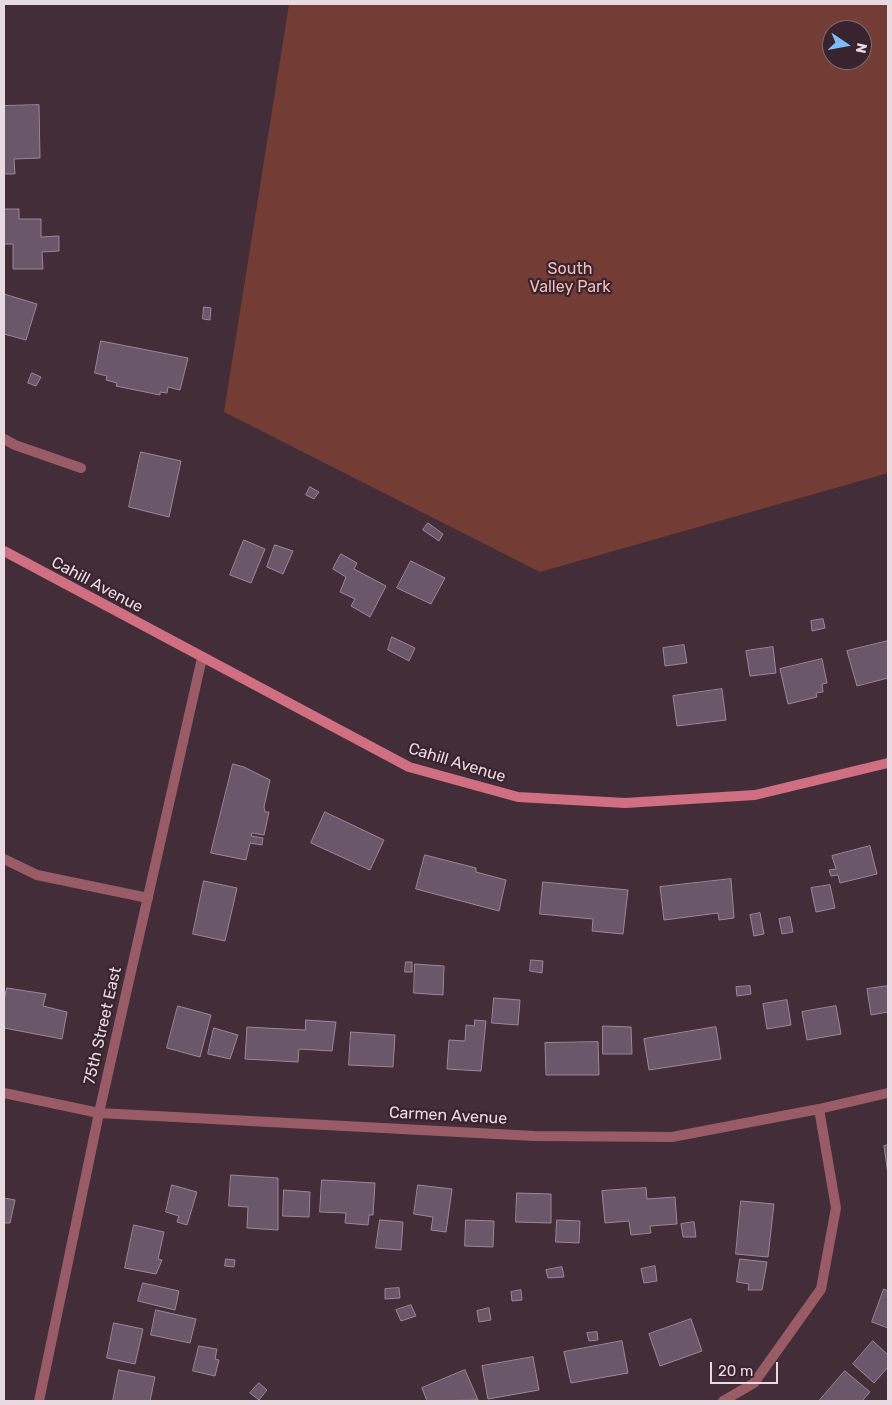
<!DOCTYPE html>
<style>
body{margin:0}
#map{position:relative;width:892px;height:1405px;overflow:hidden;background:#432d38;font-family:Rubik,sans-serif}
canvas{display:block}
.frame{position:absolute;inset:0;border:5px solid #e9dae1;pointer-events:none}
.north{position:absolute;left:822px;top:20px;width:50px;height:50px;box-sizing:border-box;background:#39232e;border:1px solid #7f6c76;border-radius:50%;rotate:102deg;font-size:14px;font-weight:700;line-height:20px;text-align:center;color:#e9dae1}
.north::after{content:'';display:block;margin:auto;width:18px;height:22px;background:#7fbdfa;clip-path:polygon(50% 0,100% 100%,50% 72%,0 100%)}
.scale{position:absolute;left:710px;top:1362px;width:68px;height:22px;box-sizing:border-box;border:2px solid #e9dae1;border-top:0;padding-left:6px;font-size:15px;line-height:18px;white-space:nowrap;color:#e9dae1;-webkit-text-stroke:4px #39232e;paint-order:stroke}
</style>
<div id="map">
<canvas width="892" height="1405"></canvas>
<div class="frame"></div>
<div class="north">N</div>
<div class="scale">20 m</div>
</div>
<script>
const c = document.querySelector('canvas').getContext('2d');
c.lineJoin = 'round';
function fillPath(path, color) { c.fillStyle = color; c.fill(path, 'evenodd'); }
function trace(path, color, width, dash) { c.strokeStyle = color; c.lineWidth = width; c.lineCap = dash ? 'butt' : 'round'; c.setLineDash(dash || []); c.stroke(path); }
function label(font, color, halo, rows, align = 'center') {
  c.font = font + ' Rubik,sans-serif'; c.lineWidth = 4.5; c.setLineDash([]); c.textBaseline = 'middle'; c.strokeStyle = halo; c.fillStyle = color; for (const [text, x, y, turn = 0] of rows) {
    c.save(); c.translate(x, y); c.rotate((+turn || 0) * Math.PI / 180); c.textAlign = isNaN(turn) ? turn : align; if (halo) c.strokeText(text, 0, 0); c.fillText(text, 0, 0); c.restore();
  }
}
const green = new Path2D(`
 M289,4H888V473L540,572L224,412ZM832,30H862V60H832Z`);
const building = new Path2D(`
 M39,105L40,158L14,159L15,174H4V106Z
 M4,209H19V219H41V237L59,236V251L42,252L43,269H13V244H4Z
 M4,294L37,304L26,340L4,334Z
 M204,307L211,308L210,320L203,319Z
 M101,341L188,358L180,390L168,387L167,393L160,392V395L116,386L117,383L106,380L107,376L95,373Z
 M32,373L41,377L36,386L28,383Z
 M141,452L181,461L169,517L129,507Z
 M310,487L319,492L314,499L306,495Z
 M428,523L443,534L439,541L423,530Z
 M244,540L265,549L251,583L230,575Z
 M275,545L293,551L283,574L267,567Z
 M341,554L357,563L354,569L386,586L370,617L351,606L355,599L340,592L346,577L333,569Z
 M411,561L445,578L431,604L397,588Z
 M823,619L825,628L812,631L811,621Z
 M392,637L415,648L409,661L388,650Z
 M888,641V678L857,686L847,651Z
 M684,645L687,663L665,666L663,648Z
 M773,647L776,673L750,676L746,651Z
 M822,659L827,683L822,684L823,692L816,693L817,697L788,704L780,669Z
 M722,689L726,720L677,726L673,696Z
 M233,764L244,767L270,780L264,807L265,812H269L264,835L252,833L251,836L263,838L262,845L250,843L246,860L211,853Z
 M325,812L384,840L370,870L311,843Z
 M870,846L877,874L840,883L838,875L831,876L829,870L836,869L832,856Z
 M425,855L476,868V872L506,880L499,911L416,889Z
 M731,879L734,918L719,920L718,913L664,920L660,887Z
 M204,881L237,888L225,941L193,934Z
 M543,882L628,890L623,934L592,931L593,919L540,914Z
 M830,885L835,908L816,912L811,888Z
 M760,913L764,934L754,936L750,915Z
 M790,917L793,932L782,934L779,919Z
 M531,960L543,961L542,973L530,971Z
 M406,962H412V972H405Z
 M415,964L444,966L443,995L414,993Z
 M750,986L751,994L737,996L736,987Z
 M886,986H888V1012L871,1015L867,989Z
 M7,988L46,994L43,1006L67,1012L62,1039L4,1028V1001Z
 M494,998L520,1000L518,1025L492,1023Z
 M787,1000L791,1025L767,1029L763,1004Z
 M178,1006L211,1015L200,1057L167,1048Z
 M836,1006L841,1034L807,1040L802,1012Z
 M306,1020L336,1022L332,1051L299,1049L298,1062L245,1059L247,1027L305,1030Z
 M475,1020L486,1021L481,1071L447,1069L449,1040L465,1041L466,1025L474,1026Z
 M603,1026L631,1027L632,1054H603Z
 M716,1027L721,1059L649,1070L644,1039Z
 M214,1028L238,1035L230,1059L208,1054Z
 M351,1032L395,1035L393,1067L349,1065Z
 M598,1042L599,1075H546L545,1043Z
 M888,1145V1174L884,1146Z
 M231,1175L278,1178V1230L247,1228L248,1207L229,1206Z
 M322,1180L375,1183L373,1215H369L368,1225L345,1223L346,1213L320,1212Z
 M172,1185L197,1192L187,1225L177,1222L179,1216L166,1212Z
 M418,1185L452,1189L446,1232L431,1230L433,1217L414,1214Z
 M646,1188L647,1199L675,1197L677,1224L650,1226L651,1233L631,1235L629,1221L605,1223L602,1191Z
 M284,1190L310,1192L309,1217L283,1216Z
 M517,1193L551,1194V1223L516,1222Z
 M4,1198L15,1200L10,1223H4Z
 M741,1201L774,1204L768,1257L736,1254Z
 M380,1220L403,1222L401,1250L376,1248Z
 M466,1220L494,1221L493,1247L465,1246Z
 M557,1220L580,1221L579,1243L556,1242Z
 M694,1222L696,1237H683L681,1224Z
 M134,1225L164,1232L158,1259L162,1260L156,1274L125,1268Z
 M226,1259L235,1260L234,1267L225,1266Z
 M740,1259L767,1262L762,1290H748L749,1284L737,1282Z
 M655,1266L657,1281L644,1283L641,1269Z
 M562,1267L564,1277L548,1278L546,1270Z
 M143,1283L179,1291L175,1310L138,1301Z
 M399,1288L400,1298L385,1299V1289Z
 M884,1289L888,1291V1328L872,1322Z
 M521,1290L522,1300L512,1301L511,1292Z
 M411,1305L416,1316L401,1321L396,1310Z
 M489,1308L491,1320L479,1322L477,1311Z
 M156,1310L196,1319L190,1343L151,1335Z
 M691,1319L702,1351L660,1366L649,1334Z
 M114,1323L143,1329L135,1364L107,1358Z
 M597,1332L598,1340L589,1341L587,1333Z
 M622,1341L628,1373L571,1383L564,1352Z
 M873,1341L888,1355V1367L874,1383L853,1364Z
 M199,1346L217,1349L215,1359L219,1360L215,1376L193,1371Z
 M533,1357L539,1390L488,1399L482,1366Z
 M119,1370L155,1377L150,1401H113Z
 M465,1370L478,1400L427,1401L422,1388Z
 M845,1371L870,1392L862,1401H819Z
 M259,1383L267,1390L259,1400L250,1393Z`);
const lane = new Path2D(`
 M4,439L15,445L81,468
 M4,859L37,875L148,898`);
const street = new Path2D(`
 M4,1093L99,1113L534,1136L672,1137L819,1109L888,1093
 M39,1401L99,1113L202,658
 M723,1401L754,1383L821,1289L836,1208L819,1109`);
const secondary = new Path2D(`
 M4,551L409,767L518,797L625,803L755,795L888,763`);
const parkNames = [
 ["South",570,269],
 ["Valley Park",570,287]
];
const streetNames = [
 ["Cahill Avenue",97,585,28],
 ["Cahill Avenue",457,763,17],
 ["75th Street East",103,1026,-77],
 ["Carmen Avenue",448,1116,3]
];
fillPath(green, '#733c35');
fillPath(building, '#6a5769');
trace(building, '#9c879a', 1);
trace(lane, '#995c67', 10);
trace(street, '#995c67', 10);
trace(secondary, '#d06f82', 10);
label('16px', '#f1bdb5', '#39232e', parkNames);
label('16px', '#e9dae1', '#39232e', streetNames);
</script>
